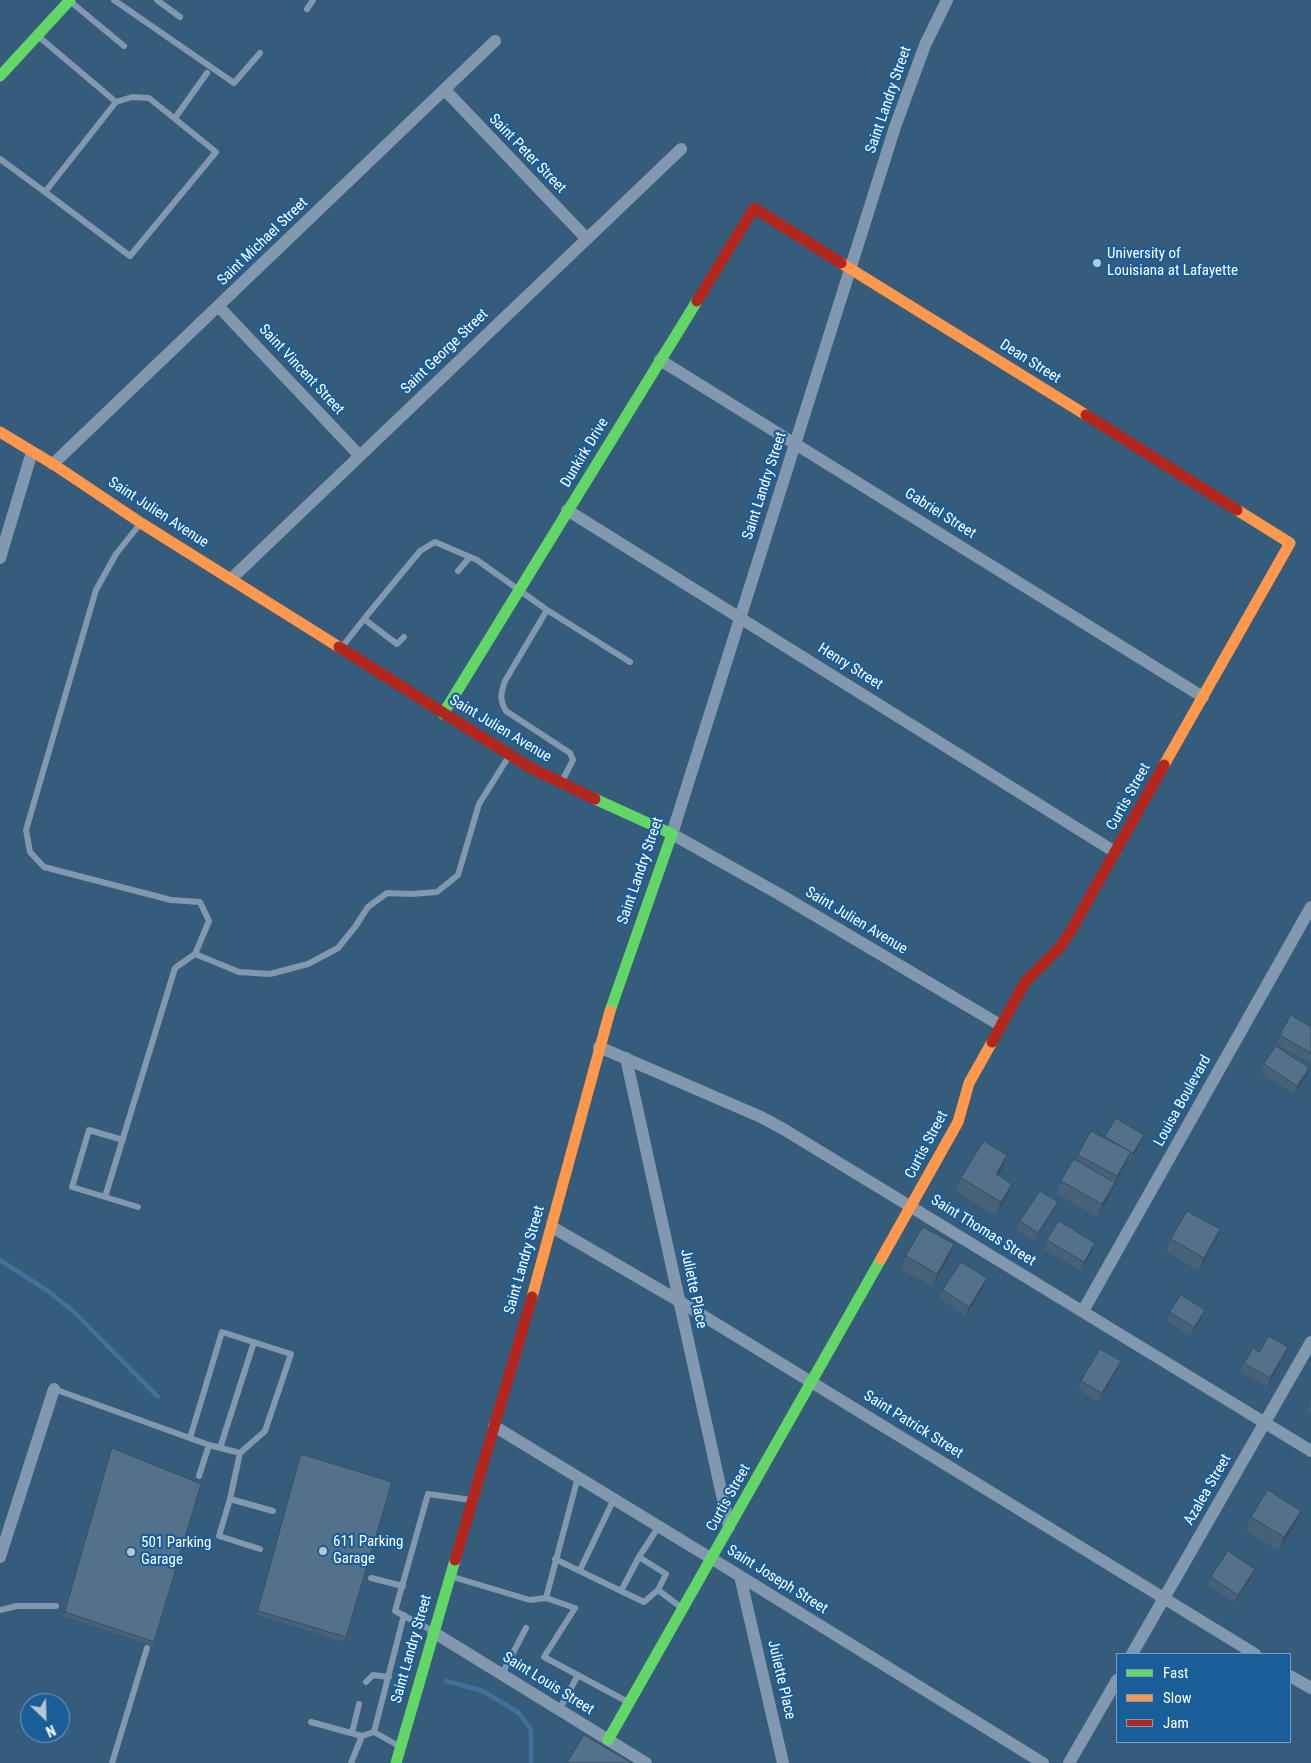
<!DOCTYPE html>
<style>
body{margin:0}
#map{position:relative;width:1311px;height:1763px;overflow:hidden;background:#365c7c;font-family:"Roboto Condensed",sans-serif}
canvas{display:block}
.legend{position:absolute;left:1116px;top:1653px;width:175px;height:90px;box-sizing:border-box;background:#195e99;border:1px solid #759ec2;margin:0;padding:6px 9px;list-style:none;font-size:15px;color:#fff}
.legend li{display:flex;align-items:center;gap:10px;height:25px}
.legend b{width:25px;border:1px solid #759ec2}
.north{position:absolute;left:20px;top:1693px;width:50px;height:50px;box-sizing:border-box;background:#195e99;border:1px solid #759ec2;border-radius:50%;rotate:156deg;font-size:14px;font-weight:700;line-height:20px;text-align:center;color:#fff}
.north::after{content:'';display:block;margin:auto;width:18px;height:22px;background:#b9c6d1;clip-path:polygon(50% 0,100% 100%,50% 72%,0 100%)}
</style>
<div id="map">
<canvas width="1311" height="1763"></canvas>
<ul class="legend">
<li><b style="height:6px;background:#63d668"></b>Fast</li>
<li><b style="height:6px;background:#ff974d"></b>Slow</li>
<li><b style="height:6px;background:#b3261e"></b>Jam</li>
</ul>
<div class="north">N</div>
</div>
<script>
const c = document.querySelector('canvas').getContext('2d');
c.lineJoin = 'round';
function trace(path, color, width, dash) { c.strokeStyle = color; c.lineWidth = width; c.lineCap = dash ? 'butt' : 'round'; c.setLineDash(dash || []); c.stroke(path); }
function fillPath(path, color) { c.fillStyle = color; c.fill(path, 'evenodd'); }
function label(font, color, halo, rows, align = 'center') {
  c.font = font + ' "Roboto Condensed",sans-serif'; c.lineWidth = 4.5; c.setLineDash([]); c.textBaseline = 'middle'; c.strokeStyle = halo; c.fillStyle = color; for (const [text, x, y, turn = 0] of rows) {
    c.save(); c.translate(x, y); c.rotate((+turn || 0) * Math.PI / 180); c.textAlign = isNaN(turn) ? turn : align; if (halo) c.strokeText(text, 0, 0); c.fillText(text, 0, 0); c.restore();
  }
}
const stream = new Path2D(`
 M0,1260L48,1291L73,1311L158,1397
 M446,1681L483,1691L519,1713L531,1730V1763`);
const lane = new Path2D(`
 M114,0L234,83L260,53
 M157,0L180,17
 M71,2L124,46
 M307,9L313,0
 M175,118L207,73
 M0,159L45,192L116,102L38,36
 M45,192L130,256L216,152L149,98L132,97L116,102
 M458,571L470,557
 M547,610L505,681C501,693 499,699 506,711L570,753L573,760L562,781
 M404,637L397,644L364,619L420,551L435,542L477,560L547,610L630,662
 M342,647L364,619
 M195,954L239,972L270,974L308,964L338,948L355,927L368,907L387,893L411,894L437,892L458,875L479,804L509,756
 M123,1140L89,1130L72,1187L105,1197L175,968L195,954L209,921L200,902L171,900L44,867L30,852L26,830L96,590L116,554L140,524
 M105,1197L138,1207
 M54,1389L209,1445L199,1476
 M190,1438L222,1332L291,1354L265,1431L240,1453L209,1445
 M220,1448L254,1342
 M240,1453L230,1499L273,1511
 M230,1499L219,1536L260,1549
 M659,1526L639,1557L666,1574L658,1590L682,1608
 M639,1557L621,1591L644,1602L658,1590
 M555,1559L621,1591
 M580,1570L614,1499
 M453,1577L530,1600L546,1598L578,1477
 M371,1578L403,1586
 M546,1598L575,1608L544,1657L628,1702
 M0,1610L17,1606H56
 M433,1631L395,1611L428,1494L471,1500
 M502,1674L526,1628
 M366,1682L373,1675L389,1677
 M559,1710L578,1675
 M311,1722L362,1736
 M352,1733L359,1704
 M399,1746L374,1732L404,1615
 M112,1763L147,1648
 M351,1763L362,1736L374,1732`);
const street = new Path2D(`
 M947,0L925,45L895,127L672,834L779,894L1000,1025
 M445,90L587,239
 M219,307L359,455
 M660,360L1203,697
 M53,464L495,41
 M567,510L1115,852
 M0,558L32,452
 M231,579L681,149
 M599,1047L761,1117L785,1130L1311,1451
 M626,1058L729,1527
 M552,1227L679,1301L1255,1654
 M1083,1311L1311,907
 M494,1426L740,1576L1043,1763
 M0,1557L54,1389
 M740,1576L783,1763
 M433,1632L646,1763
 M1132,1654L1311,1342
 M1290,1676L1311,1688
 M1069,1763L1117,1680`);
const fast = new Path2D(`
 M0,76L70,0
 M443,714L697,301
 M595,799L672,834L610,1011
 M608,1740L881,1259
 M396,1763L455,1560`);
const slow = new Path2D(`
 M841,263L1086,415
 M0,432L53,464L141,523L339,647
 M1164,765L1290,543L1237,510
 M881,1259L958,1122L969,1083L992,1042
 M532,1297L610,1011`);
const jam = new Path2D(`
 M697,301L754,208L841,263
 M1086,415L1237,510
 M339,647L529,767L595,799
 M992,1042L1025,982L1059,948L1069,934L1164,765
 M455,1560L532,1297`);
const wall = new Path2D(`
 M1311,1027V1063L1276,1044L1280,1035Z
 M1264,1064L1306,1077L1294,1094L1261,1073Z
 M1105,1137L1141,1143L1130,1162L1127,1161L1126,1165L1113,1188L1110,1196L1098,1217L1057,1194L1061,1181L1076,1160L1078,1155L1105,1138Z
 M1007,1155L1003,1168L998,1176L1007,1198L996,1216L956,1191L961,1178Z
 M1058,1202L1054,1211L1034,1241L1017,1230L1020,1221Z
 M1220,1229L1216,1242L1199,1271L1166,1252L1171,1239Z
 M1047,1240L1095,1243L1092,1252L1081,1271L1044,1249Z
 M954,1244L949,1257L933,1287L901,1269L906,1256Z
 M987,1278L984,1287L966,1316L940,1299L943,1290Z
 M1205,1310L1201,1319L1191,1336L1167,1321L1170,1312Z
 M1288,1347L1285,1356L1267,1387L1241,1372L1244,1363L1259,1352Z
 M1118,1370L1098,1402L1078,1389L1081,1381Z
 M1311,1400V1414L1307,1411Z
 M111,1452L154,1642L153,1646L63,1616Z
 M301,1454L346,1637L344,1642L257,1615Z
 M1251,1517L1296,1524L1279,1551L1246,1530Z
 M1255,1569L1252,1578L1234,1603L1208,1586L1211,1577Z`);
const shadedWall = new Path2D(`
 M1309,1068L1306,1077L1294,1094L1297,1086Z
 M1144,1135L1141,1143L1130,1162L1133,1153Z
 M1131,1152L1126,1165L1113,1188L1110,1196L1098,1217L1102,1204L1114,1184L1117,1176Z
 M1007,1155L1003,1168L991,1187L996,1174Z
 M1012,1184L1007,1198L996,1216L1001,1202Z
 M1058,1202L1054,1211L1034,1241L1038,1233Z
 M1220,1229L1216,1242L1199,1271L1204,1258Z
 M1095,1243L1092,1252L1081,1271L1084,1262Z
 M954,1244L949,1257L933,1287L937,1274Z
 M987,1278L984,1287L966,1316L969,1307Z
 M1205,1310L1201,1319L1191,1336L1194,1327Z
 M1288,1347L1285,1356L1267,1387L1270,1378Z
 M1121,1361L1118,1370L1098,1402L1102,1393Z
 M1301,1511L1296,1524L1279,1551L1284,1537Z
 M1255,1569L1252,1578L1234,1603L1238,1595Z`);
const building = new Path2D(`
 M1291,1015L1311,1027V1053L1280,1035Z
 M1276,1046L1309,1068L1297,1086L1264,1064Z
 M1116,1118L1144,1135L1133,1153L1105,1137Z
 M1091,1131L1131,1152L1117,1176L1078,1155Z
 M984,1141L1007,1155L996,1174L1012,1184L1001,1202L961,1178Z
 M1074,1159L1115,1183L1102,1204L1061,1181Z
 M1040,1191L1058,1202L1038,1233L1020,1221Z
 M1187,1211L1220,1229L1204,1258L1171,1239Z
 M1059,1221L1095,1243L1084,1262L1047,1240Z
 M923,1227L954,1244L937,1274L906,1256Z
 M961,1262L987,1278L969,1307L943,1290Z
 M1181,1295L1205,1310L1194,1327L1170,1312Z
 M1269,1336L1288,1347L1270,1378L1244,1363L1253,1348L1259,1352Z
 M1100,1349L1121,1361L1102,1393L1081,1381Z
 M112,1448L201,1484L154,1642L65,1612Z
 M301,1454L392,1482L346,1637L258,1611Z
 M1268,1490L1301,1511L1284,1537L1251,1517Z
 M1228,1551L1255,1569L1238,1595L1211,1577Z
 M584,1735L632,1763H567Z`);
const markers = [
 [1097,263,5,"#b9c6d1"],
 [323,1551,5,"#b9c6d1"],
 [131,1552,5,"#b9c6d1"]
];
const streetNames = [
 ["Saint Landry Street",889,100,-71],
 ["Saint Peter Street",527,154,46],
 ["Saint Michael Street",263,242,-44],
 ["Saint George Street",445,352,-44],
 ["Dean Street",1030,362,32],
 ["Saint Vincent Street",301,370,47],
 ["Dunkirk Drive",585,453,-59],
 ["Saint Landry Street",765,486,-72],
 ["Saint Julien Avenue",158,513,33],
 ["Gabriel Street",940,514,32],
 ["Henry Street",850,667,32],
 ["Saint Julien Avenue",500,729,31],
 ["Curtis Street",1129,797,-61],
 ["Saint Landry Street",641,871,-71],
 ["Saint Julien Avenue",856,921,31],
 ["Louisa Boulevard",1183,1101,-61],
 ["Curtis Street",927,1145,-62],
 ["Saint Thomas Street",983,1231,32],
 ["Saint Landry Street",525,1260,-74],
 ["Juliette Place",693,1289,78],
 ["Saint Patrick Street",913,1425,32],
 ["Azalea Street",1208,1490,-60],
 ["Curtis Street",729,1498,-61],
 ["Saint Joseph Street",777,1580,32],
 ["Saint Landry Street",412,1649,-74],
 ["Juliette Place",781,1680,77],
 ["Saint Louis Street",548,1684,32]
];
const poiNames = [
 ["University of",1107,254],
 ["Louisiana at Lafayette",1107,271],
 ["611 Parking",333,1542],
 ["Garage",333,1559],
 ["501 Parking",141,1543],
 ["Garage",141,1560]
];
trace(stream, '#42729b', 4.5);
trace(lane, '#8198ae', 6);
trace(street, '#8198ae', 12);
trace(fast, '#63d668', 11);
trace(slow, '#ff974d', 11);
trace(jam, '#b3261e', 11);
fillPath(wall, '#476178');
fillPath(shadedWall, '#3a4f61');
fillPath(building, '#53718b');
trace(building, '#3a4f61', 1);
for (const [x, y, r, color] of markers) { const dot = new Path2D(); dot.arc(x, y, r, 0, 2 * Math.PI); c.fillStyle = color; c.fill(dot); trace(dot, '#195e99', 2); }
label('15px', '#fff', '#195e99', streetNames);
label('15px', '#fff', '#195e99', poiNames, 'left');
</script>
